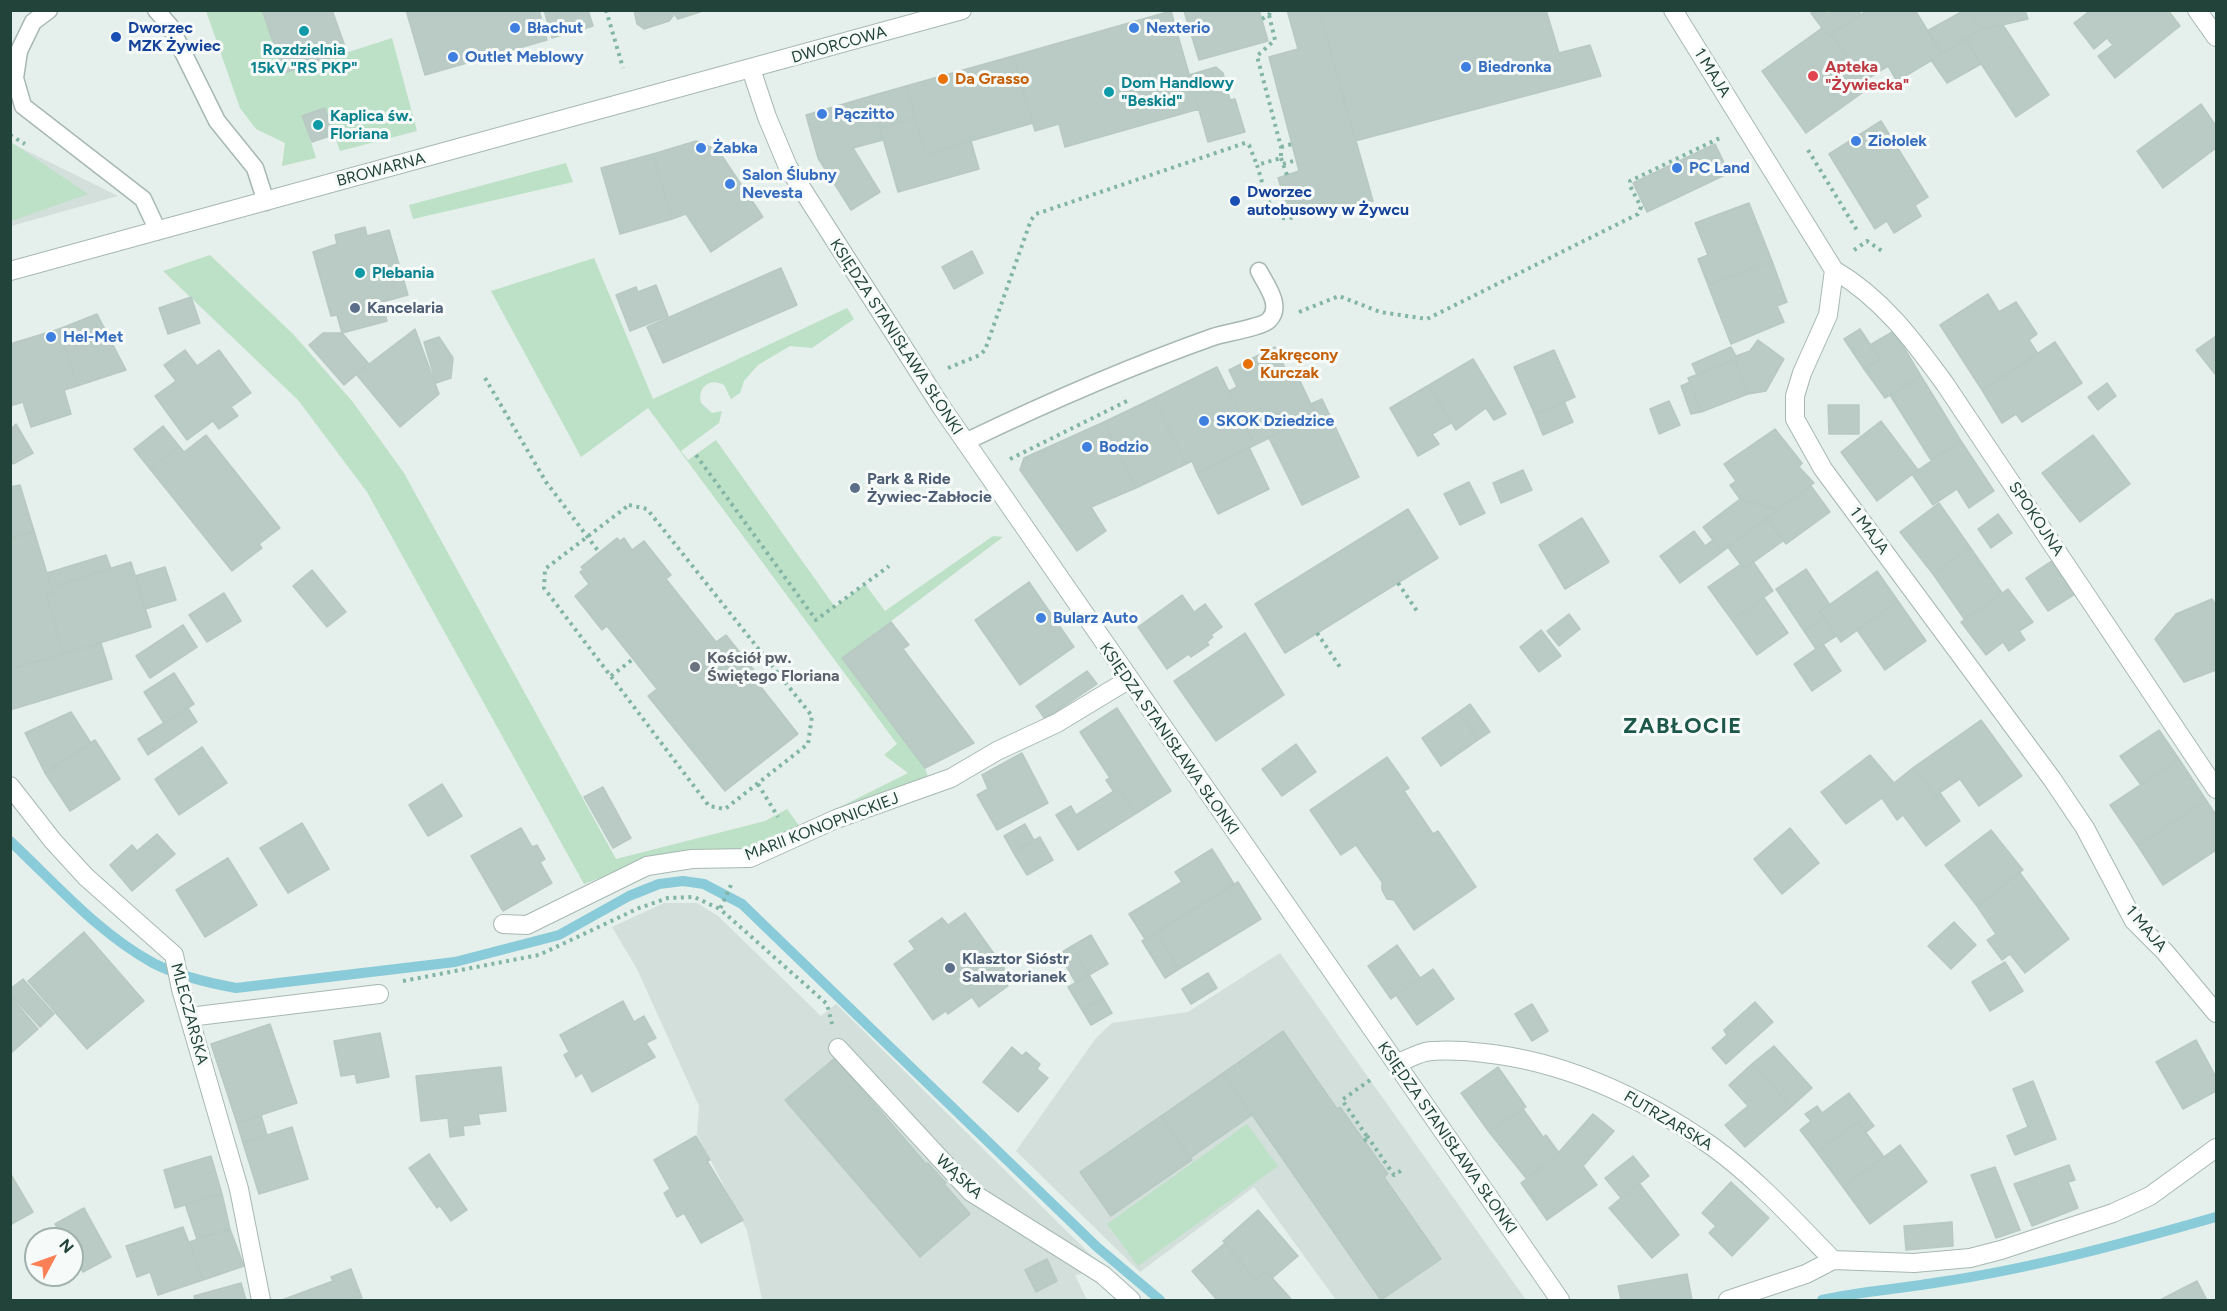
<!DOCTYPE html>
<meta charset="utf-8">
<style>
body{margin:0}
#map{position:relative;width:2227px;height:1311px;overflow:hidden;background:#e5efeb;font-family:Figtree,sans-serif}
canvas{display:block}
.frame{position:absolute;inset:0;border:12px solid #22433a;pointer-events:none}
.north{position:absolute;left:24px;top:1227px;width:60px;height:60px;box-sizing:border-box;background:#f6fbf9;border:2px solid #a1b1ad;border-radius:50%;rotate:49deg;font-size:16px;font-weight:700;line-height:24px;text-align:center;color:#22433a}
.north::after{content:'';display:block;margin:auto;width:21px;height:27px;background:#fc8056;clip-path:polygon(50% 0,100% 100%,50% 72%,0 100%)}
</style>
<div id="map">
<canvas width="2227" height="1311"></canvas>
<div class="frame"></div>
<div class="north">N</div>
</div>
<script>
const c = document.querySelector('canvas').getContext('2d');
c.lineJoin = 'round';
function fillPath(path, color) { c.fillStyle = color; c.fill(path, 'evenodd'); }
function trace(path, color, width, dash) { c.strokeStyle = color; c.lineWidth = width; c.lineCap = dash ? 'butt' : 'round'; c.setLineDash(dash || []); c.stroke(path); }
function label(font, color, halo, rows, align = 'center') {
  c.font = font + ' Figtree,sans-serif'; c.lineWidth = 6; c.setLineDash([]); c.textBaseline = 'middle'; c.strokeStyle = halo; c.fillStyle = color; for (const [text, x, y, turn = 0] of rows) {
    c.save(); c.translate(x, y); c.rotate((+turn || 0) * Math.PI / 180); c.textAlign = isNaN(turn) ? turn : align; if (halo) c.strokeText(text, 0, 0); c.fillText(text, 0, 0); c.restore();
  }
}
const built = new Path2D(`
 M11,143L118,196L11,226Z
 M664,903H697L718,916L821,1016L836,1004L1098,1262L1088,1273L1075,1275L1087,1300H762L747,1230L697,1134L699,1106L637,969L612,927Z
 M1280,953L1526,1300H1336L1254,1187L1140,1272L1016,1151L1096,1038L1112,1023L1188,1012Z`);
const green = new Path2D(`
 M206,11H262L284,73L392,38L417,131L340,151L325,109L303,116L316,158L282,166L285,143L256,129L240,108Z
 M11,142L88,194L11,221Z
 M566,163L573,182L413,219L409,205Z
 M210,255L293,334L352,401L404,473L616,859L765,821L787,809L800,827L908,773L884,755L897,744L648,408L581,457L491,291L594,258L653,399L847,308L854,319L812,348L790,346L758,365L744,381L740,393L731,399L724,385C710,377 697,387 701,403L712,413L722,411L719,423L681,451L688,460L716,440L835,607L865,584L885,611L993,536L1003,537L842,658L925,768L931,785L744,858L621,870L584,884L367,492L298,400L163,271Z
 M1247,1124L1278,1166L1138,1266L1107,1224Z`);
const stream = new Path2D(`
 M10,841C55,883 98,933 153,963C178,976 209,983 236,988L455,962L559,935L629,896L659,884L683,881L704,884L742,904L1097,1247L1160,1300
 M1822,1300C1862,1291 1900,1289 1940,1282C2034,1268 2125,1243 2216,1217`);
const building = new Path2D(`
 M262,10H332L347,52L284,73Z
 M406,10H539L547,40L425,75Z
 M544,10H588L593,26L552,38Z
 M634,10H671L673,16L669,21L644,29L637,24Z
 M671,10H699L700,12L678,19Z
 M1259,10L1268,41L1199,60L1184,11Z
 M1287,10H1319L1373,201L1315,217L1311,206L1289,212L1278,178L1299,171L1269,57L1298,49Z
 M1319,10H1546L1559,53L1590,45L1601,76L1355,141Z
 M1815,10H1825L1828,14L1833,10H1858L1861,15L1828,36L1811,13Z
 M1868,10H1915L1942,54L1897,81L1888,66L1864,81L1831,34Z
 M1965,10H1971L1980,30L1942,54L1927,31Z
 M1971,10H2025L2028,19L1980,30Z
 M2091,10H2168L2180,26L2115,78L2098,56L2113,45L2107,38L2094,49L2074,23Z
 M1171,11L1199,109L1065,147L1059,124L1035,131L1013,56Z
 M2003,25L2049,95L2016,117L1965,39L1980,30Z
 M1822,28L1828,36L1831,34L1869,88L1806,133L1762,71Z
 M1965,39L1981,64L1947,83L1931,60Z
 M1013,56L1033,123L926,154L906,86Z
 M1216,67L1223,73L1230,100L1235,99L1245,132L1208,142L1189,75Z
 M906,86L915,118L880,128L871,96Z
 M871,96L883,140L853,148L880,192L851,210L818,158L806,115Z
 M2201,104L2216,126V148L2163,188L2137,151Z
 M325,108L333,135L312,142L302,116Z
 M915,118L926,154L971,141L979,169L898,192L880,128Z
 M1881,121L1928,197L1915,205L1921,216L1894,233L1887,221L1875,229L1829,154Z
 M696,141L718,150L763,217L711,252L686,214L672,219L653,154Z
 M1715,144L1729,173L1647,212L1633,183Z
 M653,154L672,219L620,234L601,168Z
 M1749,203L1772,261L1708,285L1698,259L1708,255L1695,223Z
 M365,227L367,236L389,230L408,295L382,302L387,321L342,333L337,315L331,316L313,252L337,244L335,235Z
 M972,251L983,273L954,289L942,267Z
 M1772,261L1787,302L1777,306L1784,322L1731,344L1708,285Z
 M781,268L797,305L663,363L647,327Z
 M656,285L668,316L630,331L616,295L636,287L638,292Z
 M1988,294L1999,312L2016,302L2037,334L2029,340L2038,354L1982,390L1940,325Z
 M191,297L200,323L168,334L159,308Z
 M97,314L126,370L77,386L59,329Z
 M59,329L77,386L64,390L71,414L31,427L23,402L10,406V344Z
 M415,329L439,394L400,427L356,374Z
 M1860,329L1880,359L1864,369L1844,339Z
 M1894,331L1921,376L1885,398L1864,369L1880,359L1870,345Z
 M323,333H342L369,364L344,385L309,345Z
 M2216,336V373L2215,374L2196,350Z
 M439,337L453,358L451,378L436,383L424,342Z
 M1758,340L1784,359L1766,391L1748,394L1735,360L1697,375L1692,364L1731,347L1736,356L1750,351Z
 M2055,342L2082,383L2022,422L2016,414L2002,423L1982,390Z
 M1275,347L1287,372L1294,368L1316,415L1255,445L1229,391L1237,387L1229,370Z
 M185,350L197,366L219,350L251,393L231,407L238,416L219,429L213,421L187,440L155,396L176,381L164,365Z
 M1554,350L1575,397L1535,415L1514,367Z
 M1473,359L1506,414L1494,420L1486,408L1456,430L1429,385Z
 M1735,360L1748,394L1701,412L1688,378Z
 M1217,367L1255,445L1197,473L1192,461L1186,464L1154,398Z
 M1921,376L1961,441L1931,460L1890,395Z
 M1690,382L1701,412L1691,414L1681,386Z
 M2107,383L2116,396L2098,410L2088,397Z
 M1429,385L1451,423L1432,434L1439,444L1418,456L1390,408Z
 M1154,398L1186,464L1136,488L1104,422Z
 M1322,399L1359,477L1302,505L1269,438L1316,415L1311,404Z
 M1564,401L1573,422L1543,435L1535,415Z
 M1669,401L1680,425L1659,434L1650,409Z
 M1828,405H1859V434H1829Z
 M1881,421L1918,470L1877,501L1841,452Z
 M1104,422L1136,488L1091,507L1106,531L1077,551L1020,470L1024,458Z
 M16,424L33,453L13,464L10,458V430Z
 M163,426L179,446L150,469L134,449Z
 M1775,429L1802,463L1799,467L1814,483L1777,510L1740,499L1730,485L1736,481L1724,464Z
 M206,435L280,528L259,544L262,548L232,571L150,469L179,446L184,452Z
 M2093,435L2130,484L2080,522L2042,473Z
 M1961,441L1994,491L1969,508L1957,489L1933,505L1912,474Z
 M1249,447L1269,489L1218,514L1197,473Z
 M1523,470L1532,490L1501,503L1493,483Z
 M1469,482L1485,513L1460,525L1444,494Z
 M20,485L34,531L10,539V487Z
 M1811,486L1830,512L1786,544L1767,518Z
 M1740,499L1777,510L1722,552L1703,527Z
 M1939,503L1970,547L1933,574L1900,532Z
 M1408,509L1438,558L1285,653L1255,604Z
 M1998,514L2012,533L1991,548L1978,529Z
 M1582,518L1609,562L1565,589L1539,545Z
 M1767,518L1783,541L1744,569L1728,547Z
 M34,531L53,593L46,595L64,654L10,669V539Z
 M1694,531L1705,546L1713,540L1722,552L1680,583L1660,556Z
 M617,538L620,541L624,538L632,550L644,541L671,575L666,579L716,642L726,635L757,674L753,677L798,734L725,791L648,696L657,689L607,626L602,630L575,596L589,584L580,572L584,570L581,567Z
 M1970,547L2002,593L1965,620L1933,574Z
 M106,555L111,569L51,587L47,573Z
 M2053,560L2075,594L2048,611L2026,578Z
 M131,562L151,627L64,654L46,595L53,593L51,587Z
 M1754,563L1773,591L1732,620L1708,587L1741,564L1744,569Z
 M165,567L176,600L145,609L135,576Z
 M1806,569L1830,605L1819,612L1824,617L1804,631L1776,589Z
 M312,570L346,612L327,627L293,586Z
 M1877,571L1898,601L1841,642L1819,612Z
 M1029,582L1074,647L1020,685L975,620Z
 M2008,589L2033,622L2019,631L2025,640L2009,651L2003,642L1986,655L1961,622Z
 M224,593L241,621L207,642L189,615Z
 M1182,595L1194,612L1205,604L1222,627L1211,635L1213,637L1207,642L1209,645L1191,657L1189,654L1167,669L1138,627Z
 M1764,598L1788,633L1757,655L1732,620Z
 M2212,599L2216,605V670L2184,682L2155,639L2176,614Z
 M1898,601L1926,641L1885,670L1857,630Z
 M1569,614L1580,629L1559,646L1547,631Z
 M1824,617L1836,636L1816,649L1804,631Z
 M891,622L909,645L903,649L974,743L925,768L842,658Z
 M183,625L197,647L150,678L136,656Z
 M1541,630L1561,656L1539,672L1520,647Z
 M1245,633L1284,695L1216,741L1174,681Z
 M101,643L112,679L10,710V669Z
 M1823,644L1841,671L1812,691L1794,664Z
 M1087,671L1097,684L1045,719L1036,706Z
 M174,673L194,704L164,723L144,692Z
 M1470,704L1490,732L1478,740L1459,712Z
 M188,708L197,722L148,755L138,739Z
 M1117,708L1171,791L1135,814L1119,788L1114,792L1106,780L1110,778L1080,732Z
 M71,712L91,743L45,773L25,733Z
 M1459,712L1478,740L1441,766L1422,738Z
 M1981,720L2022,776L1979,806L1960,779L1935,796L1914,767Z
 M2159,730L2179,759L2141,785L2120,756Z
 M95,740L120,779L70,811L45,773Z
 M1296,744L1316,772L1282,796L1262,769Z
 M202,747L227,783L179,815L155,779Z
 M1022,753L1048,803L997,830L977,795L988,789L982,775Z
 M1870,755L1894,783L1914,767L1935,796L1940,793L1960,821L1926,846L1903,815L1897,820L1882,798L1846,824L1821,792Z
 M1387,757L1409,788L1404,791L1433,834L1438,831L1476,887L1414,930L1394,900L1387,899L1382,890V882L1356,845L1341,855L1310,810Z
 M2179,759L2206,800L2138,846L2110,805Z
 M442,784L462,816L428,836L409,805Z
 M603,787L631,838L613,848L584,797Z
 M1119,788L1135,814L1078,850L1056,815L1071,806L1076,815Z
 M2206,800L2216,815V850L2163,885L2138,846Z
 M302,823L329,869L288,893L260,848Z
 M1025,824L1034,840L1013,852L1004,836Z
 M521,828L532,847L537,845L545,859L540,862L552,883L503,911L471,856Z
 M1790,828L1819,863L1782,894L1754,859Z
 M1991,830L2023,870L1977,906L1945,865Z
 M157,834L175,854L132,891L110,865L132,845L137,851Z
 M1040,837L1053,860L1027,875L1013,852Z
 M1212,849L1234,884L1145,939L1129,914L1182,882L1175,872Z
 M228,858L257,905L205,937L176,890Z
 M2020,873L2069,939L2025,973L2010,954L2002,960L1987,940L1996,934L1977,906Z
 M1238,882L1261,919L1179,969L1156,933Z
 M965,913L1007,972L1001,976L1008,986L979,1007L972,997L948,1014L946,1011L933,1020L894,964L915,949L909,941L942,918L948,925Z
 M1954,922L1976,945L1951,969L1928,946Z
 M84,932L144,1001L87,1049L28,981Z
 M1156,933L1179,969L1165,978L1142,941Z
 M1091,935L1108,964L1089,975L1072,946Z
 M1397,945L1420,978L1391,999L1368,966Z
 M1072,946L1089,975L1076,983L1059,954Z
 M2005,962L2023,991L1990,1011L1972,982Z
 M1433,969L1454,999L1417,1025L1396,995Z
 M1208,973L1217,988L1191,1004L1182,989Z
 M1089,975L1103,998L1082,1010L1068,987Z
 M23,979L54,1014L40,1027L10,994V989Z
 M10,996L38,1029L10,1054Z
 M1103,998L1112,1013L1091,1025L1082,1010Z
 M623,1001L634,1022L644,1016L656,1038L646,1043L655,1057L592,1092L582,1073L576,1077L564,1055L569,1052L560,1035Z
 M1755,1002L1773,1022L1726,1064L1712,1048L1727,1035L1724,1030Z
 M1532,1004L1548,1031L1532,1041L1515,1014Z
 M270,1024L297,1103L237,1123L211,1044Z
 M1283,1031L1337,1109L1340,1107L1388,1174L1384,1177L1441,1259L1381,1300L1223,1073Z
 M380,1033L389,1077L357,1083L355,1074L341,1076L334,1041Z
 M2196,1040L2216,1077V1091L2183,1109L2156,1062Z
 M1774,1046L1812,1088L1791,1107L1753,1063Z
 M1012,1047L1022,1056L1026,1052L1040,1064L1037,1069L1048,1078L1018,1112L983,1082Z
 M835,1058L926,1164L928,1163L946,1183L944,1184L970,1214L920,1257L785,1100Z
 M1753,1063L1791,1107L1745,1147L1725,1125L1748,1106L1729,1085Z
 M501,1067L506,1111L478,1114L480,1124L463,1126L464,1135L450,1137L448,1118L421,1121L416,1076Z
 M1498,1067L1526,1107L1489,1132L1461,1093Z
 M1223,1073L1252,1115L1190,1158L1161,1116Z
 M2033,1081L2056,1139L2015,1155L2007,1136L2028,1127L2013,1089Z
 M1849,1093L1874,1126L1866,1132L1858,1122L1817,1152L1800,1130L1811,1121L1805,1114L1817,1106L1822,1113Z
 M1523,1109L1543,1137L1546,1135L1559,1153L1526,1178L1489,1132Z
 M1593,1114L1614,1131L1583,1166L1597,1185L1547,1220L1521,1183L1551,1161Z
 M261,1115L267,1135L243,1143L237,1123Z
 M1161,1116L1192,1160L1111,1216L1080,1172Z
 M1858,1122L1884,1157L1843,1187L1817,1152Z
 M292,1127L308,1179L259,1194L243,1143Z
 M696,1136L710,1160L707,1161L743,1220L701,1243L684,1213L677,1217L664,1193L670,1189L654,1160Z
 M1900,1145L1927,1182L1870,1224L1843,1187Z
 M429,1154L467,1210L451,1221L440,1206L437,1208L409,1168Z
 M211,1156L222,1194L175,1208L164,1170Z
 M1633,1156L1649,1176L1621,1198L1605,1178Z
 M2069,1165L2075,1180L2068,1182L2078,1208L2032,1226L2014,1184Z
 M1995,1167L2020,1230L1996,1238L1971,1175Z
 M10,1173L33,1212L10,1225Z
 M1731,1182L1769,1218L1732,1256L1709,1233L1716,1226L1702,1213Z
 M1639,1183L1679,1235L1652,1258L1609,1208Z
 M222,1194L230,1229L197,1239L185,1204Z
 M84,1208L111,1257L83,1272L72,1253V1239H64L55,1224Z
 M1258,1210L1298,1256L1272,1278L1266,1271L1256,1280L1223,1241Z
 M1952,1222L1953,1246L1906,1250L1904,1226Z
 M183,1227L203,1280L158,1295L150,1272L137,1277L126,1246Z
 M230,1229L244,1266L203,1280L189,1242Z
 M1225,1243L1256,1280L1266,1271L1292,1300H1217L1192,1271Z
 M1047,1259L1057,1281L1036,1292L1025,1270Z
 M351,1269L362,1298L282,1300L333,1281L331,1277Z
 M1687,1274L1692,1300H1621L1618,1286Z
 M2197,1281L2207,1300H2160Z
 M241,1283L246,1300H195L194,1296Z`);
const path = new Path2D(`
 M606,10L623,68
 M1269,15L1275,40L1257,56L1281,147V158L1257,165C1261,177 1269,216 1283,218C1290,220 1303,214 1310,212
 M1262,19L1269,15L1271,10
 M10,135L25,144
 M1281,147L1292,144
 M1808,150L1858,232
 M1281,158L1287,175
 M1283,164L1297,160
 M1854,250L1867,241L1882,251
 M1299,312L1339,296L1380,312L1427,319L1638,214L1641,207L1630,186V181L1722,137
 M948,368L980,355L985,350L1031,220L1036,214L1245,143L1249,145L1257,165
 M485,378L546,482L599,552
 M696,455L816,620L889,566
 M1010,459L1129,400
 M629,505L647,509L812,716L808,744L725,809L709,806L544,588L545,569Z
 M1398,583L1419,614
 M1317,633L1340,667
 M611,676L633,659
 M758,784L778,817
 M731,885L720,909L827,1004L832,1024
 M403,981L539,955L639,908L668,898L694,897L720,909
 M1367,1136L1394,1175L1404,1169
 M1364,1141L1368,1138L1342,1100L1373,1078`);
const service = new Path2D(`
 M49,10L33,22L19,51L15,78L23,106L143,199L158,231
 M156,10L170,26L217,121L255,168L266,202
 M965,442C1044,404 1131,366 1213,337C1225,333 1263,327 1269,320C1283,306 1266,285 1259,271`);
const minor = new Path2D(`
 M1673,10L1834,270L1828,315L1802,373L1795,396V419L1823,469L2052,779L2085,828L2134,921L2165,952L2216,1013
 M2197,10L2216,37
 M751,69L767,117L788,167L942,408L1560,1300
 M1834,270C1882,298 1913,340 1945,384L2216,789
 M10,786L53,841L86,877L174,955L181,989L239,1189L261,1300
 M503,924L527,925L647,866L692,859L750,858L836,819L951,778L997,751L1057,723L1128,680
 M189,1017L379,994
 M838,1048L971,1192L1103,1275L1131,1300
 M1396,1064C1405,1060 1415,1055 1425,1052C1444,1049 1466,1051 1484,1053C1568,1062 1645,1099 1713,1147C1757,1179 1795,1221 1833,1260
 M1728,1300L1806,1274L1833,1260L1914,1263L1970,1258L2001,1250L2113,1213L2150,1196L2216,1148`);
const tertiary = new Path2D(`
 M10,271L962,10`);
const markers = [
 [515,28,6,"#3f7fe0"],
 [1134,28,6,"#3f7fe0"],
 [304,31,6,"#0f9aa8"],
 [116,37,6,"#1a4fb4"],
 [453,57,6,"#3f7fe0"],
 [1466,67,6,"#3f7fe0"],
 [1813,76,6,"#e0444e"],
 [943,79,6,"#e8710a"],
 [1109,92,6,"#0f9aa8"],
 [822,114,6,"#3f7fe0"],
 [318,125,6,"#0f9aa8"],
 [1856,141,6,"#3f7fe0"],
 [701,148,6,"#3f7fe0"],
 [1677,168,6,"#3f7fe0"],
 [730,184,6,"#3f7fe0"],
 [1235,201,6,"#1a4fb4"],
 [360,273,6,"#0f9aa8"],
 [355,308,6,"#5c6f8a"],
 [51,337,6,"#3f7fe0"],
 [1248,364,6,"#e8710a"],
 [1204,421,6,"#3f7fe0"],
 [1087,447,6,"#3f7fe0"],
 [855,488,6,"#5c6f8a"],
 [1041,618,6,"#3f7fe0"],
 [695,667,6,"#6b7280"],
 [950,968,6,"#5c6f8a"]
];
const transitNames = [
 ["Dworzec",128,28],
 ["MZK Żywiec",128,46],
 ["Dworzec",1247,192],
 ["autobusowy w Żywcu",1247,210]
];
const shopNames = [
 ["Błachut",527,28],
 ["Nexterio",1146,28],
 ["Outlet Meblowy",465,57],
 ["Biedronka",1478,67],
 ["Pączitto",834,114],
 ["Ziołolek",1868,141],
 ["Żabka",713,148],
 ["PC Land",1689,168],
 ["Salon Ślubny",742,175],
 ["Nevesta",742,193],
 ["Hel-Met",63,337],
 ["SKOK Dziedzice",1216,421],
 ["Bodzio",1099,447],
 ["Bularz Auto",1053,618]
];
const streetNames = [
 ["DWORCOWA",839,45,-16],
 ["1 MAJA",1712,73,58],
 ["BROWARNA",381,170,-15],
 ["KSIĘDZA STANISŁAWA SŁONKI",896,337,57],
 ["SPOKOJNA",2036,519,56],
 ["1 MAJA",1869,531,54],
 ["KSIĘDZA STANISŁAWA SŁONKI",1169,739,55],
 ["MARII KONOPNICKIEJ",822,827,-21],
 ["1 MAJA",2146,929,50],
 ["MLECZARSKA",189,1014,75],
 ["FUTRZARSKA",1668,1121,31],
 ["KSIĘDZA STANISŁAWA SŁONKI",1447,1138,55],
 ["WĄSKA",959,1177,43]
];
const cultureNames = [
 ["Rozdzielnia",304,50,"center"],
 ["15kV \"RS PKP\"",304,68,"center"],
 ["Dom Handlowy",1121,83],
 ["\"Beskid\"",1121,101],
 ["Kaplica św.",330,116],
 ["Floriana",330,134],
 ["Plebania",372,273]
];
const healthNames = [
 ["Apteka",1825,67],
 ["\"Żywiecka\"",1825,85]
];
const foodNames = [
 ["Da Grasso",955,79],
 ["Zakręcony",1260,355],
 ["Kurczak",1260,373]
];
const serviceNames = [
 ["Kancelaria",367,308],
 ["Park & Ride",867,479],
 ["Żywiec-Zabłocie",867,497],
 ["Klasztor Sióstr",962,959],
 ["Salwatorianek",962,977]
];
const worshipNames = [
 ["Kościół pw.",707,658],
 ["Świętego Floriana",707,676]
];
const districtNames = [
 ["ZABŁOCIE",1683,727]
];
fillPath(built, '#d3dfda');
fillPath(green, '#bde1c7');
trace(stream, '#89cbd8', 10);
fillPath(building, '#bacac4');
trace(building, '#b7c9c2', 1.5);
trace(service, '#a7b8b2', 19);
trace(minor, '#a7b8b2', 20);
trace(tertiary, '#a7b8b2', 20);
trace(path, '#83b5a6', 4, [3, 4.5]);
trace(service, '#fff', 16);
trace(minor, '#fff', 18);
trace(tertiary, '#fff', 18);
for (const [x, y, r, color] of markers) { const dot = new Path2D(); dot.arc(x, y, r, 0, 2 * Math.PI); c.fillStyle = color; c.fill(dot); trace(dot, '#f6fbf9', 2); }
label('bold 16px', '#164399', '#f6fbf9', transitNames, 'left');
label('bold 16px', '#366cbe', '#f6fbf9', shopNames, 'left');
label('16px', '#22433a', '#f6fbf9', streetNames);
label('bold 16px', '#0d838f', '#f6fbf9', cultureNames, 'left');
label('bold 16px', '#be3a42', '#f6fbf9', healthNames, 'left');
label('bold 16px', '#c56008', '#f6fbf9', foodNames, 'left');
label('bold 16px', '#4e5e75', '#f6fbf9', serviceNames, 'left');
label('bold 16px', '#5b616d', '#f6fbf9', worshipNames, 'left');
c.letterSpacing = '1.5px';
label('bold 22px', '#1c5749', '#f6fbf9', districtNames);
c.letterSpacing = '0px';
</script>
